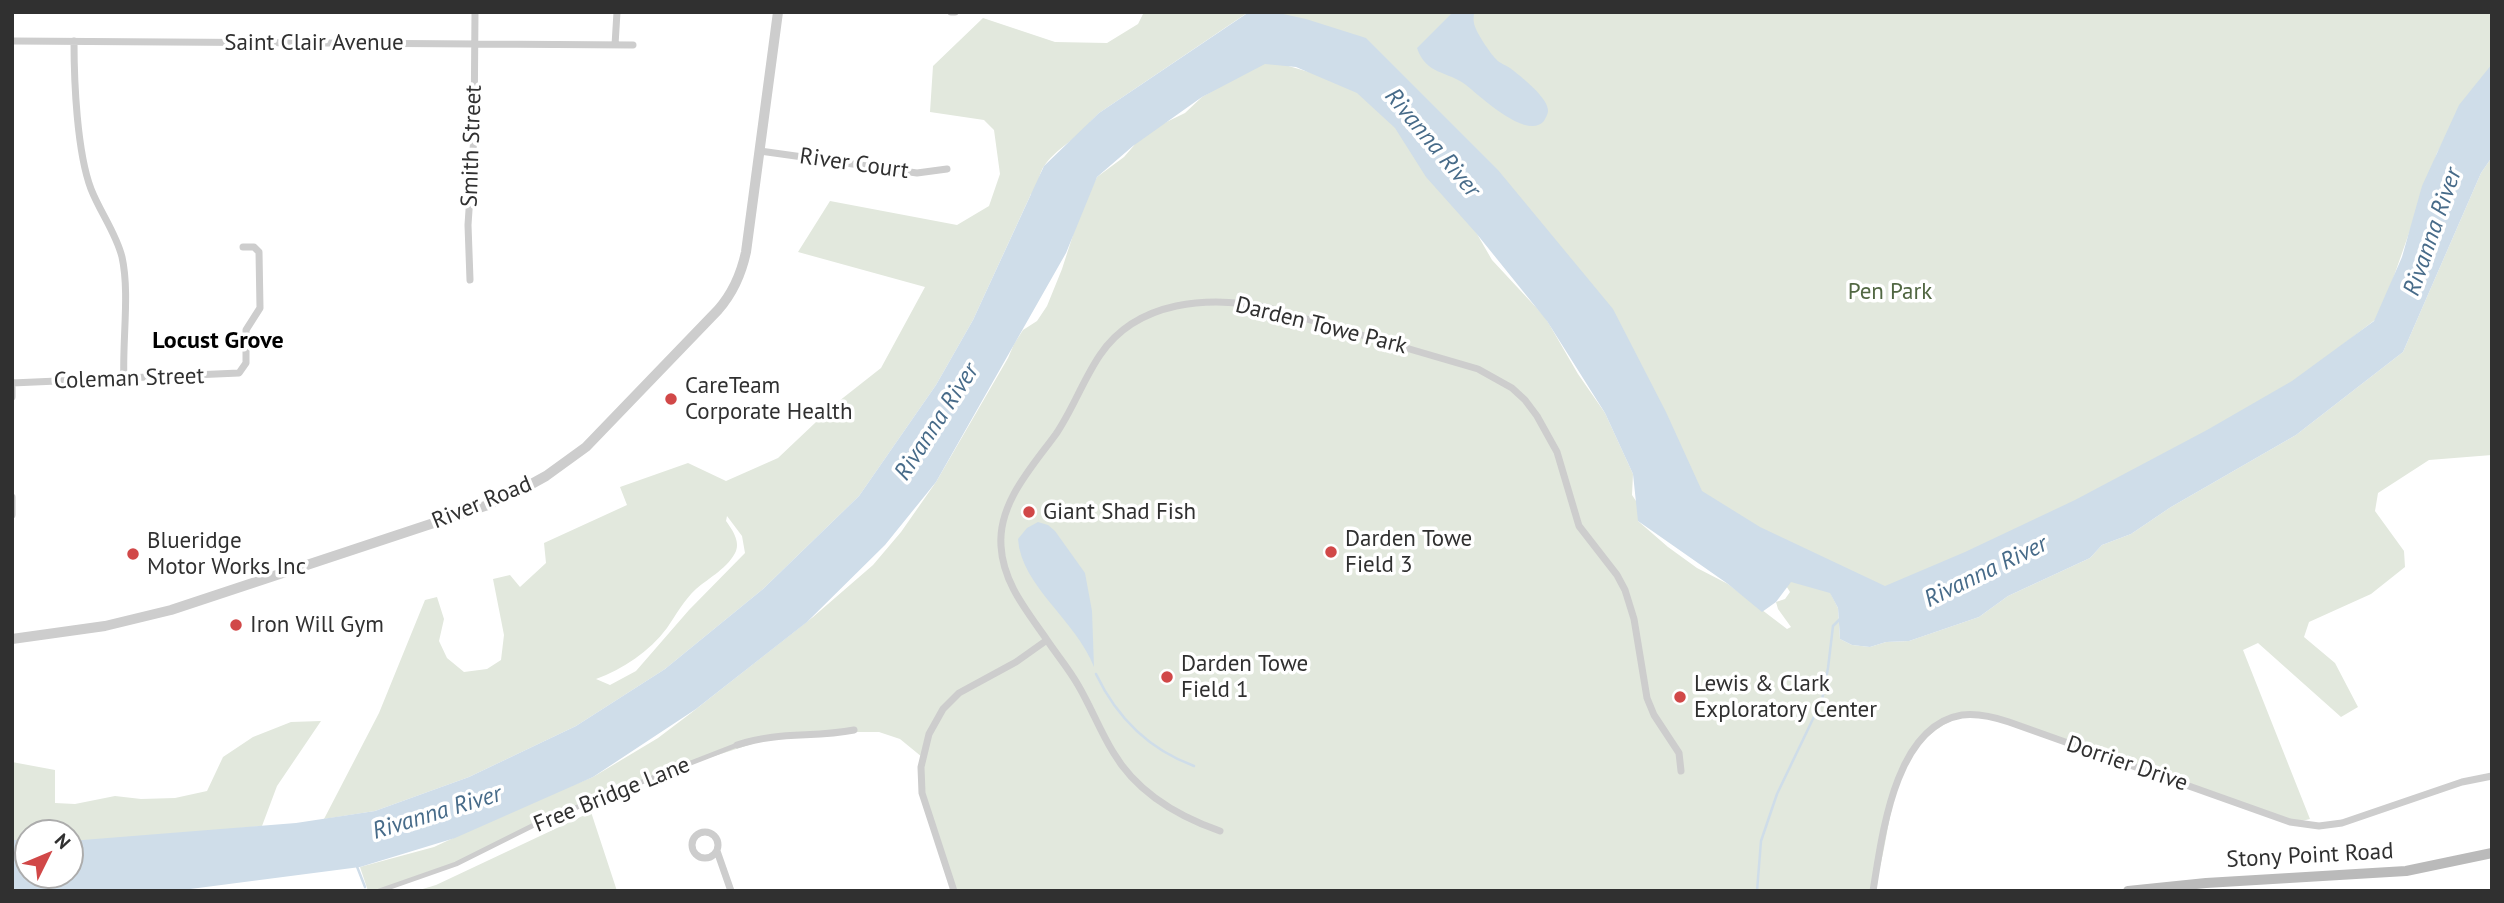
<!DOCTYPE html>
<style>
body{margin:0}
#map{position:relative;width:2504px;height:903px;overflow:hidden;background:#fff;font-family:"PT Sans",sans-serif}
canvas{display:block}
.frame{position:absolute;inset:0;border:14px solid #303030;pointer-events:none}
.north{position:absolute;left:14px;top:819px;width:70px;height:70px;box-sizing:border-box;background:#fff;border:2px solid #acacac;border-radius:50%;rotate:47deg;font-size:19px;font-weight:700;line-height:28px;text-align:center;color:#303030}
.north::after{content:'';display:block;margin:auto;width:24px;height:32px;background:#d14848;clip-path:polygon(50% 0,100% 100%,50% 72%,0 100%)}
</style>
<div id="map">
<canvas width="2504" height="903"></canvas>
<div class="frame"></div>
<div class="north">N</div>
</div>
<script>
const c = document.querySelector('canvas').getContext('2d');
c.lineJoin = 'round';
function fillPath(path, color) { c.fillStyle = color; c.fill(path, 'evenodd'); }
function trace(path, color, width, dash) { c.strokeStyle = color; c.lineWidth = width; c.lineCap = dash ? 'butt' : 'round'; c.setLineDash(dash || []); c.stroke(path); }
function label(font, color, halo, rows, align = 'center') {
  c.font = font + ' "PT Sans",sans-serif'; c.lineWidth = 7; c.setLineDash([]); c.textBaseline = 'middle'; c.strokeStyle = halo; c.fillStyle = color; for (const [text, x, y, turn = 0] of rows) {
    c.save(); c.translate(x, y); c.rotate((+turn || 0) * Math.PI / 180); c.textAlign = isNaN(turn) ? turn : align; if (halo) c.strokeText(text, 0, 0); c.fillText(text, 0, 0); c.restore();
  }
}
const green = new Path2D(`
 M1144,12H2492V76L2459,113L2437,153L2380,316L2305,374L2216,431L1928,587L1884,598L1831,594L1838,608L1840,639L1852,645L1870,647L1886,642L1909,641L1979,617L2008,596L2090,558L2102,545L2131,534L2171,507L2296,435L2403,352L2481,173L2492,157V455L2429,460L2378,493L2375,511L2404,551L2405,567L2371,594L2309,622L2304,637L2335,663L2358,707L2341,717L2258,643L2243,650L2310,819L2289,824L2018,725C2002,721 1987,716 1971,716C1958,716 1946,723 1936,730C1885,768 1893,837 1873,891H955L923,800L919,783L922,757L900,739L879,732H855L823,737L790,736L771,738L708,758L562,812L435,872L381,891H368L360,867L434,847L524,805L593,777L658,738L691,713L813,617L873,565L901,532L936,482L1008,358L1014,344L1023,330L1037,321L1047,306L1062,269L1083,204L1097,177L1124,157L1137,142L1152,129L1185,113L1202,97L1235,78L1246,68L1261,63L1285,65L1333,79L1343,75L1373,95L1399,124L1427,172L1438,183L1445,197L1452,201L1469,220L1492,260L1545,317L1578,374L1605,413L1633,474L1632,495L1638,504V521L1668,547L1697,568L1728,584L1787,629L1791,627L1778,609L1776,602L1785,599L1790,592L1785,584L1792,581L1767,573L1711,530L1667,473L1574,282L1368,52L1260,28L1247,13L1099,113L1090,122L1097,124C1080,134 1048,154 1041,172C1038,179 1038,188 1036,195L1031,194L973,320L936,385L859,496L763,589L665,669L576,726L469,777L375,811L324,819L379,713L425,600L437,597L444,619L439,641L447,658L464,672L487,669L501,660L504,635L493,579L510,575L520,587L546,563L544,543L627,505L620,487L688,463L726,481L778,458L834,405L881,368L925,287L798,252L830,201L957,225L989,206L1000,174L994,130L984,120L930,112L933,66L983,18L1055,42L1107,43L1138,24ZM727,516L742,536L745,553L689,610L636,671L610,685L596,679C623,669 649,652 667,628C676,615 684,600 696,589C709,578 729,567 736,551C740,541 732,529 726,521Z
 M321,721L277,786L262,826L85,842L70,841V833H28V840H12V762L55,770V803L75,804L115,796L141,799L175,798L207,791L223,757L253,737L291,722Z
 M591,812L617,891H416L436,885Z`);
const water = new Path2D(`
 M1249,12H1274L1306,19L1366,38L1498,170L1613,309L1666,412L1702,491L1760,527L1885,586L1965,552L2075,500L2207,430L2292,381L2374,321L2402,257L2422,186L2459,105L2492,64V157L2481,173L2403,352L2296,435L2171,507L2131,534L2102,545L2090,558L2008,596L1979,617L1909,641L1886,642L1870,647L1852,645L1840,639L1838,608L1830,593L1791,582L1776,602L1762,612L1728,584L1638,521L1633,474L1605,413L1547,321L1476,233L1426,177L1395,128L1357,93L1296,67L1265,64L1202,97L1133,146L1097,177L1066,253L936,482L885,545L807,622L696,709L593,777L455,838L360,867L175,891H12V840H28V875H70V841L296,823L375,811L469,777L576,726L665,669L763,589L859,496L936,385L973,320L1044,166L1099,113Z
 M1453,12H1474C1474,16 1473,19 1474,23C1475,31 1490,53 1496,59C1499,63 1506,65 1510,68C1519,75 1549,98 1548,111C1548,114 1545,119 1544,121C1527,141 1480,96 1466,85C1448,71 1426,75 1417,48Z
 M1038,522L1048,525L1055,531L1085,573L1092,611L1094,667C1076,620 1021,586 1018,539L1027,528Z`);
const stream = new Path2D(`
 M1096,674C1117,718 1148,749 1194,766
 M356,864L365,887
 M1757,891L1761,841L1777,794L1822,700L1828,668L1833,626L1841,618`);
const pedestrian = new Path2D(`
 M379,891L456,864L544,820L737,745`);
const minor = new Path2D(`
 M951,12H955
 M12,41L633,45
 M74,41C74,82 77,152 91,189C100,212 116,233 122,257C130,293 122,342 124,380
 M615,45L617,12
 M760,151L917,173L947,169
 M470,280L468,225L474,135L475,12
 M12,383L239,373L246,363V330L260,308L259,252L254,247H243
 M12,397V382
 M12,497V515
 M1047,640C1057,655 1069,669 1078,685C1091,707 1100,731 1113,752C1137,793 1177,816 1220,831
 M737,745C779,731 813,738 854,730
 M692 845a13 13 0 1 1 26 0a13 13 0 1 1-26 0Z
 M717,851L731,891
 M954,891L922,793L921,767L929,734L943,709L959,693L1016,662L1047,640C1027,611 1003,583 1001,546C998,503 1032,467 1056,434C1073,409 1083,380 1100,355C1137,300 1210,295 1269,308L1478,369L1512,388L1525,400L1537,416L1557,452L1579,526L1617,575L1625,590L1634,619L1647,698L1654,715L1679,753L1681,771
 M1873,891C1882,837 1894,726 1962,715C1978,713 1994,717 2009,722L2290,822L2319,826L2342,823L2462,782L2492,776`);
const tertiary = new Path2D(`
 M12,639L105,626L171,610L488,505L517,492L546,476L586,447L718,310C733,293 741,275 746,252L778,12`);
const secondary = new Path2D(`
 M2128,891L2206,883L2406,871L2492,853`);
const markers = [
 [671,399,7,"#d14848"],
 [1029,512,7,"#d14848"],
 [1331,552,7,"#d14848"],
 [133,554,7,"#d14848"],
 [236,625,7,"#d14848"],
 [1167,677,7,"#d14848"],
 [1680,697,7,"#d14848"]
];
const streetNames = [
 ["Saint Clair Avenue",314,43],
 ["Smith Street",472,146,-88],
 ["River Court",854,164,8],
 ["Darden Towe Park",1321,326,14],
 ["Coleman Street",129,379,-2],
 ["River Road",482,503,-22],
 ["Dorrier Drive",2127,764,19],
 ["Free Bridge Lane",612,795,-22],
 ["Stony Point Road",2310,856,-3]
];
const parkNames = [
 ["Pen Park",1890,292]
];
const poiNames = [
 ["CareTeam",685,386],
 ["Corporate Health",685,412],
 ["Giant Shad Fish",1043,512],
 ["Darden Towe",1345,539],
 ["Field 3",1345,565],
 ["Blueridge",147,541],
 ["Motor Works Inc",147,567],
 ["Iron Will Gym",250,625],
 ["Darden Towe",1181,664],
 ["Field 1",1181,690],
 ["Lewis & Clark",1694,684],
 ["Exploratory Center",1694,710]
];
const waterNames = [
 ["Rivanna River",1432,143,50],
 ["Rivanna River",2433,232,-71],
 ["Rivanna River",937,422,-57],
 ["Rivanna River",1986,572,-26],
 ["Rivanna River",437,813,-17]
];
const neighbourhoodNames = [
 ["Locust Grove",218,341]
];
fillPath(green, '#e2e8dd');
fillPath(water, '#cfdde9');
trace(stream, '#cfdde9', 2.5);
trace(pedestrian, '#cdcdcd', 5);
trace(minor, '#cdcdcd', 7);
trace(tertiary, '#cdcdcd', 10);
trace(secondary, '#bababa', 10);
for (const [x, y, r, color] of markers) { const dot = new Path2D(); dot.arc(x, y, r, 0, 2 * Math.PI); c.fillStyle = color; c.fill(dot); trace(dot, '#fff', 2.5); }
label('23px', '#303030', '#fff', streetNames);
label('23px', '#516742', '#fff', parkNames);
label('23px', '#303030', '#fff', poiNames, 'left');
label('italic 24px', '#476b89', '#fff', waterNames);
label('bold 24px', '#000', '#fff', neighbourhoodNames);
</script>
